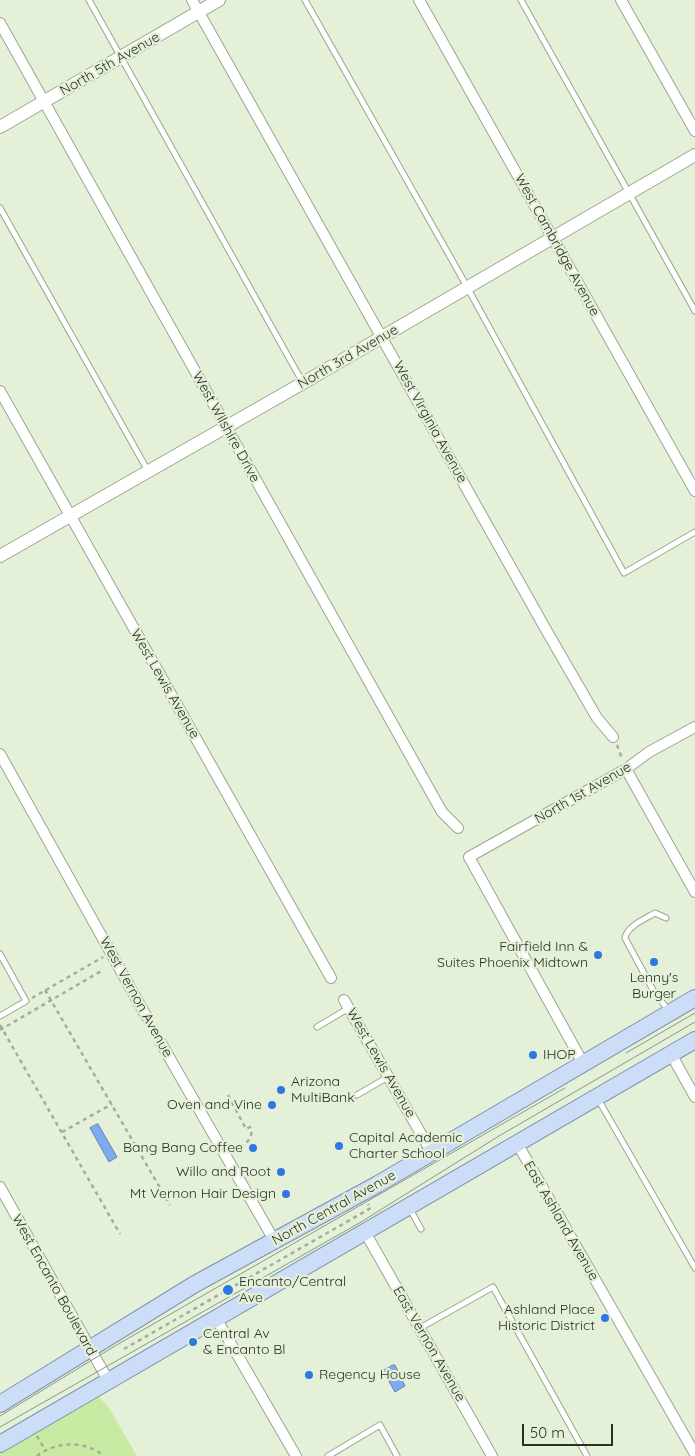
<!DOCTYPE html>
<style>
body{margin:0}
#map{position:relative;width:695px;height:1456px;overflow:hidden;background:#e4f0d7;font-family:Quicksand,sans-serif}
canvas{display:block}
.scale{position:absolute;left:522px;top:1424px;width:91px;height:22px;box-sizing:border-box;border:2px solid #2b3026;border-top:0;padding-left:6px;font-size:15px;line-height:18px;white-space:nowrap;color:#2b3026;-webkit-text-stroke:4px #e4f0d7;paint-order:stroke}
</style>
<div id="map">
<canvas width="695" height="1456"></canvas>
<div class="scale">50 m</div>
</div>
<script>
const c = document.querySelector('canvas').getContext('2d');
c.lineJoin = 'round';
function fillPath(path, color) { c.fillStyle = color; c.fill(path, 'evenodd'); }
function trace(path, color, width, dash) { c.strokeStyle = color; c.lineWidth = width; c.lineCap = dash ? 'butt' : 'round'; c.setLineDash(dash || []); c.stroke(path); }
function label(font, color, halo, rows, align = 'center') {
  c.font = font + ' Quicksand,sans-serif'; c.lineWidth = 4.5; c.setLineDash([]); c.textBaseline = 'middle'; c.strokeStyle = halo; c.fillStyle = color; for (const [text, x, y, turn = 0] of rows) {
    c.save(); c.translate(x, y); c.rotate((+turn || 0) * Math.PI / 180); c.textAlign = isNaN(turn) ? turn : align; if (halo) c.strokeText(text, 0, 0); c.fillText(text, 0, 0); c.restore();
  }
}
const green = new Path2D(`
 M94,1391L109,1408L137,1456H0V1444Z`);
const water = new Path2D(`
 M98,1124L117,1157L109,1162L90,1128Z
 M393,1365H395L405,1386L395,1392L383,1371Z`);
const path = new Path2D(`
 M617,745L622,759
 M45,990L170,1205
 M32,998L103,957
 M0,1025L120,1234
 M0,1030L103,970
 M228,1095L246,1129L250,1127C254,1137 248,1142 240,1147
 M62,1132L112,1104
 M124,1349L371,1208L368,1204
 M37,1436L45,1450
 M37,1456C56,1441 85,1440 104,1456`);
const service = new Path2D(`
 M89,0L303,383
 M305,0L461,276L624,573L695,532
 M521,0L695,311
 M0,208L148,471
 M666,918L655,913C645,919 627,926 625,938L653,990L668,1010
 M0,954L26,1001L0,1016
 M146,1016L161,1043
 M317,1027L349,1008
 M357,1095L388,1077
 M598,1099L695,1268
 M410,1209L421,1229
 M420,1328L493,1287L587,1456
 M328,1456L380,1425L397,1456`);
const minor = new Path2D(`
 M192,0L545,628L597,718L613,737
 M419,0L695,491
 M621,0L695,131
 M0,23L442,812L458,828
 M0,391L331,978
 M0,754L146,1016
 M626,769L695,892
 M344,1000L432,1153
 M161,1043L274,1240
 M671,1054L695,1097
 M584,1065L469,857L626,769L649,752L695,727
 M517,1143L695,1454
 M0,1187L109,1382
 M365,1232L492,1456
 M216,1318L296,1456`);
const tertiary = new Path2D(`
 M0,127L219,0
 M0,556L303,383L695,155`);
const primary = new Path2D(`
 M0,1404L195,1284L378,1184L695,998
 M0,1444L695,1040`);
const tram = new Path2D(`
 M626,1053L695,1013
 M0,1416L120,1343L565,1088
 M0,1427L361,1222L499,1136L695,1022`);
const markers = [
 [598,955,5,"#3077e3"],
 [654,962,5,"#3077e3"],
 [533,1055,5,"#3077e3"],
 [281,1090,5,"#3077e3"],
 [272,1105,5,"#3077e3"],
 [339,1146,5,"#3077e3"],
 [253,1148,5,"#3077e3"],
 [281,1172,5,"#3077e3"],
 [286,1194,5,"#3077e3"],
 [228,1290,6,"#3077e3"],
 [605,1318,5,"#3077e3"],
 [193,1342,5,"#3077e3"],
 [309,1375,5,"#3077e3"]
];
const streetNames = [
 ["North 5th Avenue",110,64,-30],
 ["West Cambridge Avenue",557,245,61],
 ["North 3rd Avenue",348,357,-30],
 ["West Virginia Avenue",430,422,61],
 ["West Wilshire Drive",226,427,61],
 ["West Lewis Avenue",165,684,60],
 ["North 1st Avenue",583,793,-30],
 ["West Vernon Avenue",136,997,61],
 ["West Lewis Avenue",381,1063,60],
 ["North Central Avenue",334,1208,-29],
 ["East Ashland Avenue",561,1221,60],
 ["West Encanto Boulevard",54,1285,61],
 ["East Vernon Avenue",429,1344,60]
];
const poiNames = [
 ["Fairfield Inn &",588,947],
 ["Suites Phoenix Midtown",588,963],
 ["Lenny's",654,978,"center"],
 ["Burger",654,994,"center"],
 ["IHOP",543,1055,"left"],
 ["Arizona",291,1082,"left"],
 ["MultiBank",291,1098,"left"],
 ["Oven and Vine",262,1105],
 ["Capital Academic",349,1138,"left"],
 ["Charter School",349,1154,"left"],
 ["Bang Bang Coffee",243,1148],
 ["Willo and Root",271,1172],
 ["Mt Vernon Hair Design",276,1194],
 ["Encanto/Central",239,1282,"left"],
 ["Ave",239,1298,"left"],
 ["Ashland Place",595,1310],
 ["Historic District",595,1326],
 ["Central Av",203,1334,"left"],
 ["& Encanto Bl",203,1350,"left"],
 ["Regency House",319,1375,"left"]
];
fillPath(green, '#c9eaa2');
fillPath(water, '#7eaaf0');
trace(water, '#6585b3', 1);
trace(service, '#9ba68f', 7);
trace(minor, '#9ba68f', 12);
trace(tertiary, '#9ba68f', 14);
trace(primary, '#7d92ab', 18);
trace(path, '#a4ad99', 2.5, [4, 4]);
trace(service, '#fff', 5);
trace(minor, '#fff', 10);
trace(tertiary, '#fff', 12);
trace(primary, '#cbddf7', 16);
trace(tram, '#8e9684', 1);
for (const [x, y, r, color] of markers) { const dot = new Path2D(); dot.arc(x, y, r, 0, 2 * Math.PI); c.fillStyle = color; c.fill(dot); trace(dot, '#e4f0d7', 2); }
label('14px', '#2b3026', '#e4f0d7', streetNames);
label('14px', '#2b3026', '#e4f0d7', poiNames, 'right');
</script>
